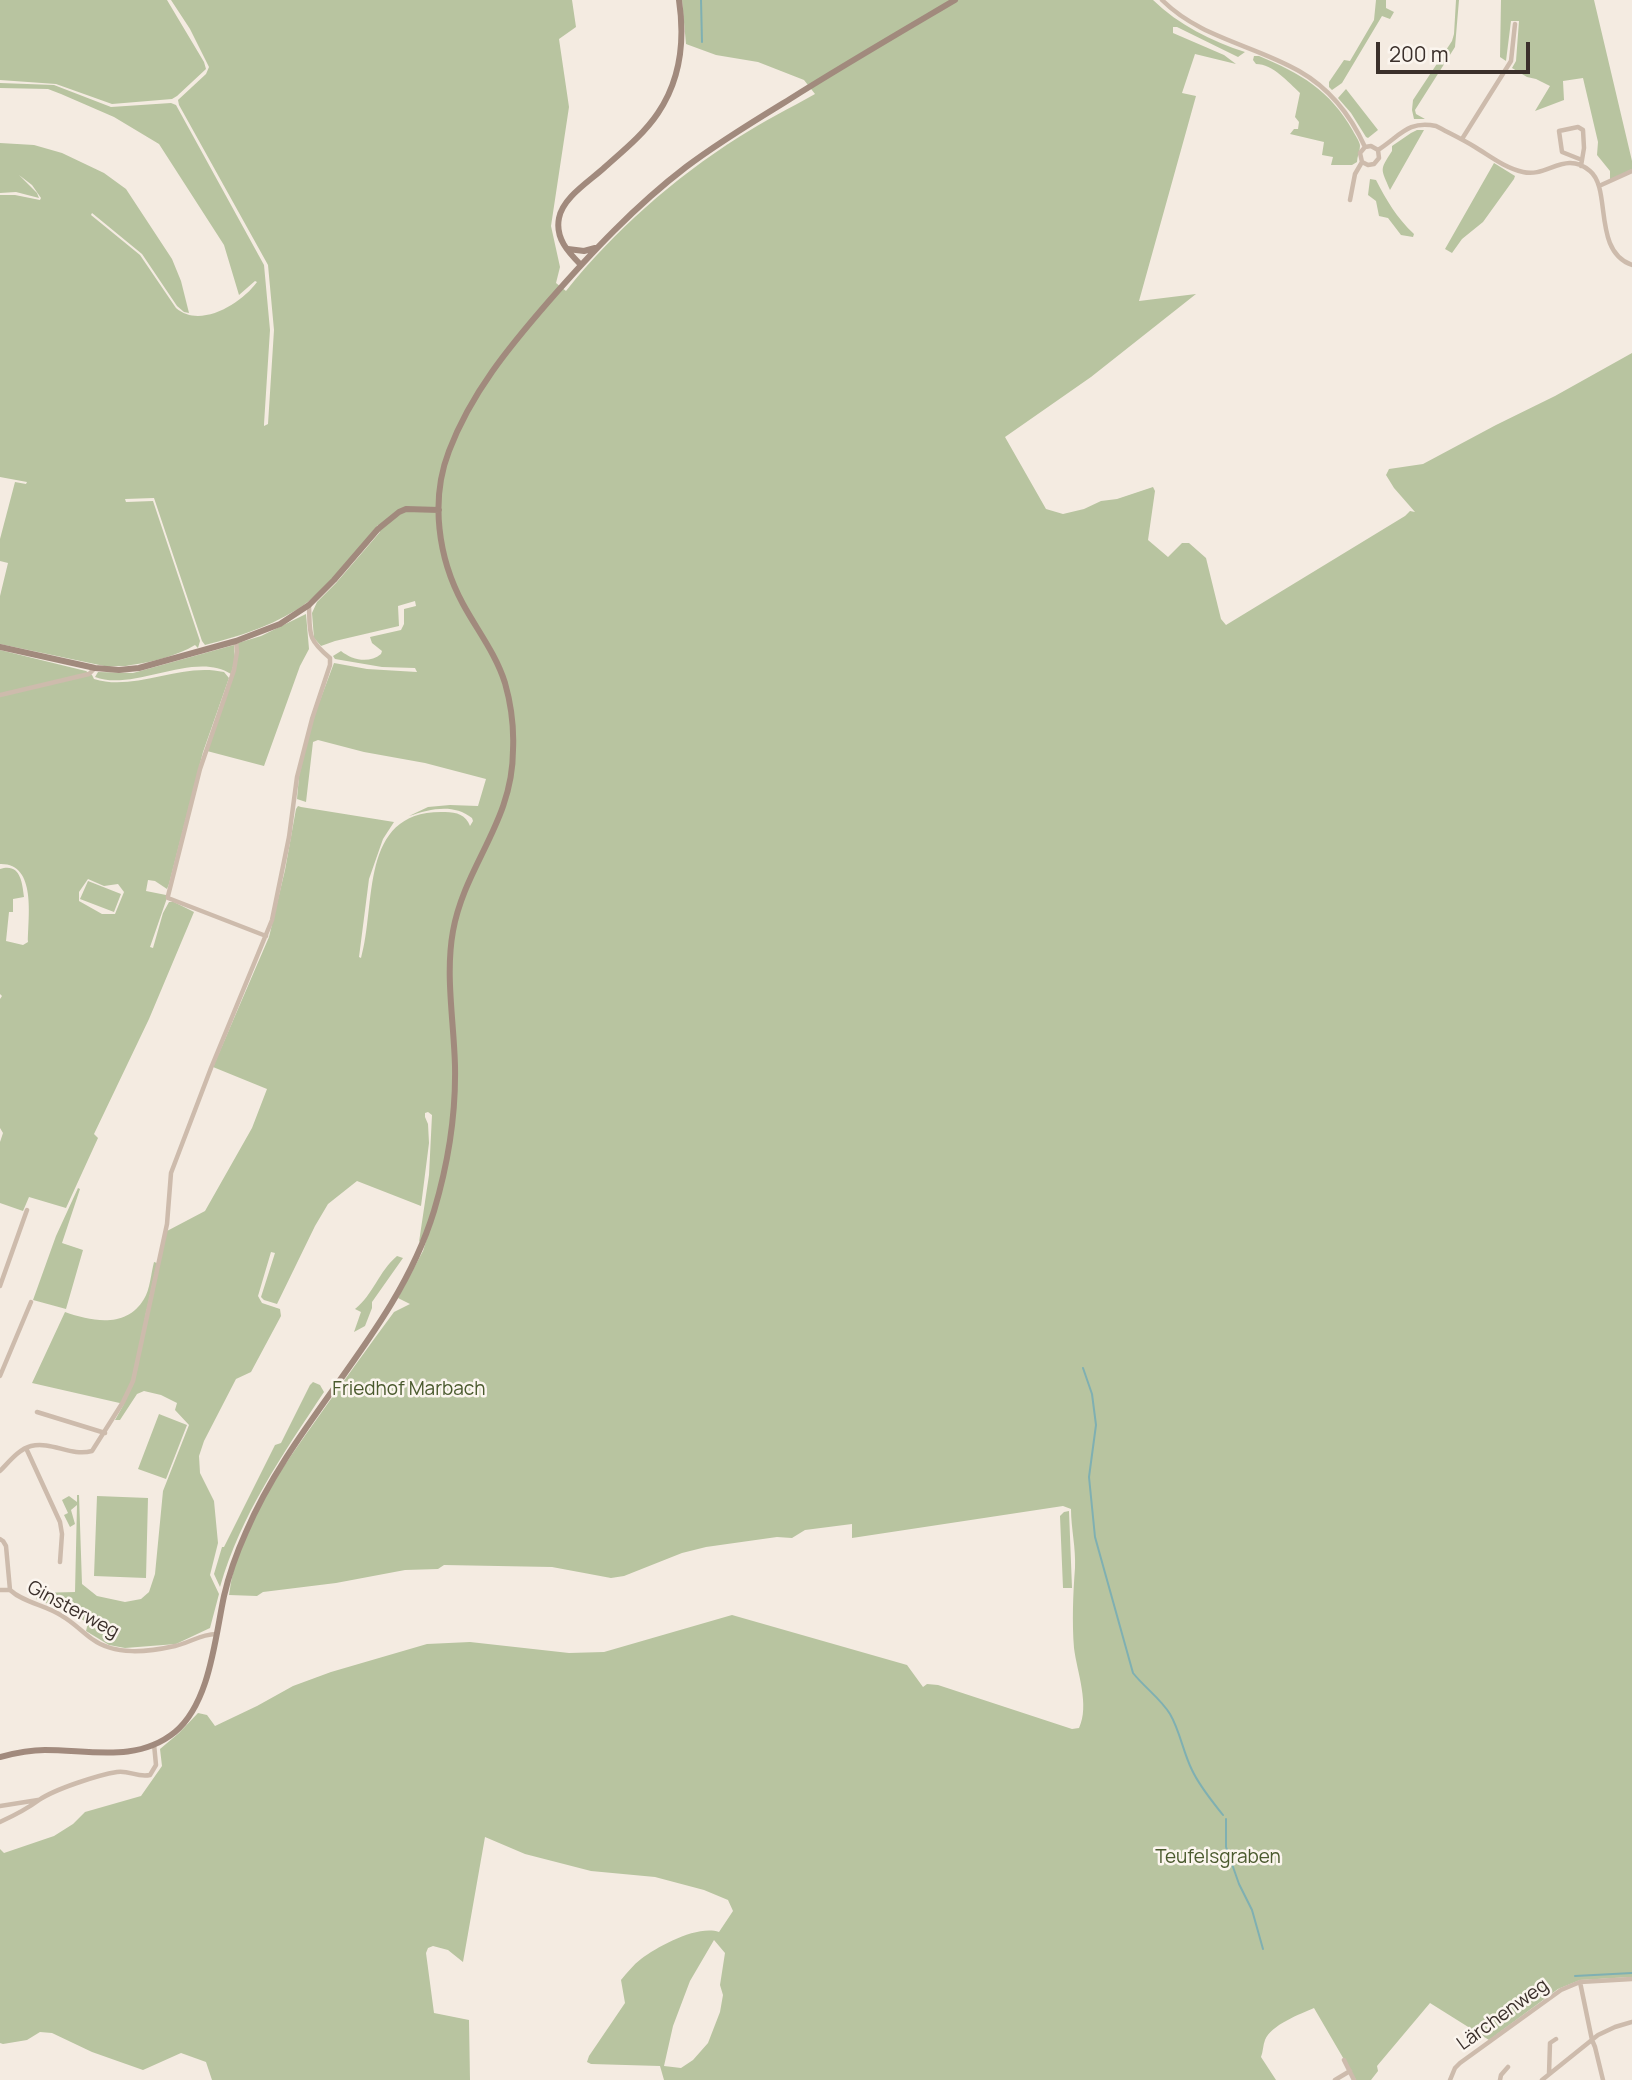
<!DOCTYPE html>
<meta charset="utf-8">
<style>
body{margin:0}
#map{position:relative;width:1632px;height:2080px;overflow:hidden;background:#f4ebe1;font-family:Manrope,sans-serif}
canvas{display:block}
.scale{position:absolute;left:1376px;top:42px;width:154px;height:32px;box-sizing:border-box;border:4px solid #3b302b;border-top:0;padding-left:9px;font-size:21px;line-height:24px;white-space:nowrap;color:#3b302b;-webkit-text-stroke:5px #fbf5ee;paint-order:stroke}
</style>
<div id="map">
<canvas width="1632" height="2080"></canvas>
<div class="scale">200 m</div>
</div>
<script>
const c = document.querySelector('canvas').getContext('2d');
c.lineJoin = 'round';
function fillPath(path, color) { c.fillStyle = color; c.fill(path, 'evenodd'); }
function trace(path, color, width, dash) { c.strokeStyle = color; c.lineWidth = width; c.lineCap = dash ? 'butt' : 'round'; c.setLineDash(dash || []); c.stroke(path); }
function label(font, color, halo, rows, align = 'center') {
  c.font = font + ' Manrope,sans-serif'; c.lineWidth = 5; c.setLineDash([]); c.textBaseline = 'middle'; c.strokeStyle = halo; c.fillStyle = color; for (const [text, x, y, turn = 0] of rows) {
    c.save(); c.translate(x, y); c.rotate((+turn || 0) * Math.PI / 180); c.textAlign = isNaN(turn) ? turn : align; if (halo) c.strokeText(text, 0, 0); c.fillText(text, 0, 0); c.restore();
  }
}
const green = new Path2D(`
 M0,0H167L204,62L206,69L177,96L172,99L112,104L56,84L0,80Z
 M171,0H572L576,27L559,39L569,107L551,226L560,267L556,283L566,291C614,231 674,178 739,137C764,121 790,108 815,94L804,80L758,62L716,55L686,44L682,0H1153C1179,25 1211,41 1245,52L1238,57L1177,27H1173V33L1224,55L1236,64L1195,54L1182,93L1196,96L1139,301L1196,294L1091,377L1005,437L1046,509L1063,514L1084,509L1101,501L1117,499L1153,487L1155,491L1148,540L1168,557L1182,543H1189L1206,558L1221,619L1226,625L1405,516L1410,511L1415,512L1394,488L1386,475L1389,469L1423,464L1496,425L1555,396L1632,353V1977L1580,1980L1558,1989L1489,2040L1430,2003L1377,2066L1378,2071L1371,2080H1356L1314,2008C1300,2014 1271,2025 1265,2040C1263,2045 1263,2052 1261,2057L1276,2080H664L660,2066L591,2064L587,2062L589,2056L625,2003L621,1980C627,1973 633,1965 641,1959C659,1946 697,1925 719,1932L733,1911L728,1900L704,1890L655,1877L591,1871L525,1854L485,1837L463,1962L448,1950L433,1946L428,1948L426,1953L434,2013L469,2020L470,2080H212L206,2062L181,2053L143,2070L92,2052L52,2033L40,2032L27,2040L3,2044L0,2043V1849L4,1853L54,1836L73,1824L85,1812L141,1796L162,1766L160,1749L179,1733L198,1713L207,1715L215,1726L257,1706L293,1686L331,1672L427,1644L470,1642L569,1653L604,1652L732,1615L907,1665L923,1687L927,1684L938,1685L1072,1729L1079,1728C1090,1705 1077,1672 1074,1648C1072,1622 1073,1594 1075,1568C1076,1548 1071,1528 1071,1509L1063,1506L852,1538V1524L805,1530L792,1538L777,1537L706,1547L682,1553L624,1576L611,1578L552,1567L444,1565L438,1569L405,1570L336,1583L263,1592L257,1596L229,1595C238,1526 283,1467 321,1413C345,1379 369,1346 394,1312L410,1304L398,1298L423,1251L430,1229L419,1242L429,1175L432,1115L428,1112L425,1113V1117L428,1124L429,1143L421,1206L357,1181L328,1204L315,1226L277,1304L264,1300L261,1297L275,1253L271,1252L258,1296L262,1303L280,1309L281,1316L251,1372L236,1379L204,1441L199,1456L200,1473L214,1501L218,1543L210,1575L219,1594L210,1628L176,1644L125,1648L109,1645L86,1631L88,1623L69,1612L36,1599V1593L75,1592L77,1505L71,1510L75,1524L70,1527L64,1515L68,1513L62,1500L69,1496L77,1502V1495H79L82,1584L97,1596L125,1602L141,1599L149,1592L155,1574L163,1491L189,1425L175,1410L177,1403L161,1395L144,1391L137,1394L120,1420H115L124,1404L32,1383L65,1312C93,1322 127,1328 144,1299C150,1290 151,1273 154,1262L157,1263L144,1322L167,1231L205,1211L252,1128L267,1089L213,1067L269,937L285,870L296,809L298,806L301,807L394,822L383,839L369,879L359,957L361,958C377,904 358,809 445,812C457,812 466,815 470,826L473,821L472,818C453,803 430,809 409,816L428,807L450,805L478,806L486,779L425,763L364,752L318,740L313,742L306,802L297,799L299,776L313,719L334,663L367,669L417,672L415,668L382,667L335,659L333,656L341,651C352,660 369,664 381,654L382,651L372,643L370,637L401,630L404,624V609L416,606L415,601L398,606L399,626L335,641L321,646L314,638L313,626L312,613L317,602L336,583L380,532L378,525C356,551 335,580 309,601C279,624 241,636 205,645L202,641L154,498L125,499L126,502L153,501L200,641L198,648L195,645C177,656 152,662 131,665C124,667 117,665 109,667L0,644V596L8,563L0,561V539L15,482L26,484L27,482L0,477V195H15L40,200L41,198L32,185L19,175L37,193L39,198L16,192L0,193V143L34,145L62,153L104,173L126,189L172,259L181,281L189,313L184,312L177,306L142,254L92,213L91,215L140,255L176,308C200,329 241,304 257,282L255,281L239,295L224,245L159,144L114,117L61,94L48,89L0,88V83L54,85L111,107L171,103L176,105L264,265L270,330L264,424V426L268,424L274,330L268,265L179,105L178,100L206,74L209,67L190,29ZM714,1940L725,1953L720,1985L723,1995L720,2012L708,2043L693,2060L681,2068L664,2066L673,2026L690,1981Z
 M1376,0H1386V8L1394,12L1390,19L1382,16L1342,83L1332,90L1329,87V82L1344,60L1350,61L1374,20Z
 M1456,0H1459L1455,47L1415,110L1416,114L1425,119H1414L1412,110L1413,100L1452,41L1454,34Z
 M1501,0H1594L1632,161V169L1610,181V171L1597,155L1598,142L1583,78L1563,81L1564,100L1535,111L1550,86L1536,79L1527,77L1512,68L1516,61L1519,21H1511L1506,61L1500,57Z
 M1254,56H1259C1300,73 1330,90 1353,131C1355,135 1360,142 1360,146C1360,151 1357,157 1357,162L1352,165H1331L1333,157L1322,155L1324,142L1290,134L1294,129H1298L1299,122L1295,117L1300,93C1288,82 1273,64 1256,64L1253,60Z
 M1346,89L1378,130L1368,138L1366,137L1351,113L1338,98Z
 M1417,130H1424L1390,190C1381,168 1379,171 1392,151V146L1411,133Z
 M1494,163L1515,176L1514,179L1483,222L1462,239L1452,253L1445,249Z
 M1370,179L1376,180C1387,201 1396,217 1414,234L1413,237L1401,235L1388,218L1379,216L1376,201L1368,195Z
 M306,614L309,649L300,666L264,766L207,751L235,670L238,643L261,636Z
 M234,645L235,659L231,674C195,650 133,692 95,677L98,672L133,673Z
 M0,650L86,671L92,675L94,679C135,692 180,662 224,672L229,678L203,752L169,884L167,889L155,881L148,880L146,891L166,895L167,898L150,947L153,948L163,913L169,902H174L194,912L149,1019L94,1134L98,1138L66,1208L29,1197L23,1211L0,1203V1142L3,1133L0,1128V999L2,996L0,994V869C20,863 22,881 24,897L13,899V912H9L6,941L23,945L28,942C28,917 37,863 0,864ZM88,879L104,886L118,884L124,892L115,914H102L79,901V892Z
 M88,881L121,894L114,912L80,899Z
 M78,1188L80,1189L62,1243L83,1250L66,1309L33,1300L56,1236Z
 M397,1256L403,1258L372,1302V1308L365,1326L354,1332L361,1312L355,1309C373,1295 379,1271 397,1256Z
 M313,1382L320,1385L324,1392C283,1454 241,1514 220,1587L214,1574L222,1547H224L275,1445L281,1443L310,1385Z
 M159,1414L187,1425L166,1479L138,1469Z
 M97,1496L148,1498L146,1578L94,1576Z
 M1069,1511L1072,1588H1063L1060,1516L1064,1512Z`);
const stream = new Path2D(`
 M701,0L702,42
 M1083,1368L1092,1394L1096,1425L1089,1477L1095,1537L1133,1673C1145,1688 1160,1698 1170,1714C1180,1731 1183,1752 1192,1770C1200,1787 1212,1801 1223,1815
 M1226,1819V1847L1239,1884L1252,1910L1263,1949
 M1575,1976L1632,1973`);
const street = new Path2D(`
 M1162,0C1200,38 1254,45 1299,71C1329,88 1351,116 1365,147
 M1462,139L1511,61L1515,24
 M1365,147L1371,146L1378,150
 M1378,150C1400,136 1408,120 1436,126C1449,133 1462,139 1475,147C1490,156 1505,168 1523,172C1547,178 1565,150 1590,171C1612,189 1592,251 1632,265
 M1362,162L1368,165L1374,164L1379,158L1378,150
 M1581,166L1584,148L1583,130L1578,127L1559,131L1562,152L1582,160
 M1599,186L1632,171
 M1350,200L1355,174L1362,162L1360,153L1365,147
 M236,641L237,652L234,670L200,769L168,896V898L266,936
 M0,695L89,674L95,668
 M0,1286L27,1210
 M0,1376L31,1302
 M37,1412L105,1433
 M26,1448L60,1522L62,1534L60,1562
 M0,1471C9,1462 19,1449 31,1446C52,1441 71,1457 92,1451L123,1402L133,1381L167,1224L171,1173L211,1068L272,920L289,837L297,777L312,719L330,665V658C307,639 310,634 309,606
 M0,1539L3,1541L6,1546L10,1590
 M0,1590H10C24,1603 46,1605 62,1616C73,1622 82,1632 92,1639C115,1656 148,1652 175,1646C189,1643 201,1634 216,1634
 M0,1806L38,1800
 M0,1822C13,1816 27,1809 39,1800C55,1789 98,1775 117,1772C129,1770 138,1778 150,1775L156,1765L154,1744
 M1580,1982L1592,2040L1595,2047L1603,2080
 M1344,2060L1354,2080
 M1549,2074L1550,2043L1556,2039
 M1335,2080L1350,2071
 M1450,2080L1455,2068L1460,2063L1561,1990L1580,1982L1632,1979
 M1500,2080L1501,2075L1508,2067
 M1542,2080L1598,2035L1615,2027L1632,2022`);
const secondary = new Path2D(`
 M568,249L584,251L595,248
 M581,265C568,252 555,238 559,218C563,197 590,181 605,167C623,151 644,134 658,113C681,79 685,40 679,0
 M0,647L95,668L119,670L139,668L236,641L280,624L309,605L334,580L378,529L399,512L406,509L439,510
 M0,1757C15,1753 29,1750 45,1750C90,1750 137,1763 175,1732C210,1703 215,1638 224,1596C229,1574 237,1552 246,1532C295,1417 397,1332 434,1211C448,1164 456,1116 455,1066C454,1022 445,975 453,931C465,865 513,822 513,750C514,729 511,704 505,683C496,654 477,630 463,604C438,558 430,500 449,451C471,393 509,347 549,301C591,253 635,206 686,167C719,142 754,121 790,99C844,65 899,33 955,0`);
const parkNames = [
 ["Friedhof Marbach",409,1390],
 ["Teufelsgraben",1218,1858]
];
const streetNames = [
 ["Ginsterweg",73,1610,28],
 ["Lärchenweg",1503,2015,-36]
];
fillPath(green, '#b8c4a0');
trace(stream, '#7fb0b2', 2);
trace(street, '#cdbbac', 4.5);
trace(secondary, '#a18a7d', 6);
label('19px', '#4a5a2e', '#fbf5ee', parkNames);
label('19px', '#3b302b', '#fbf5ee', streetNames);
</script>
